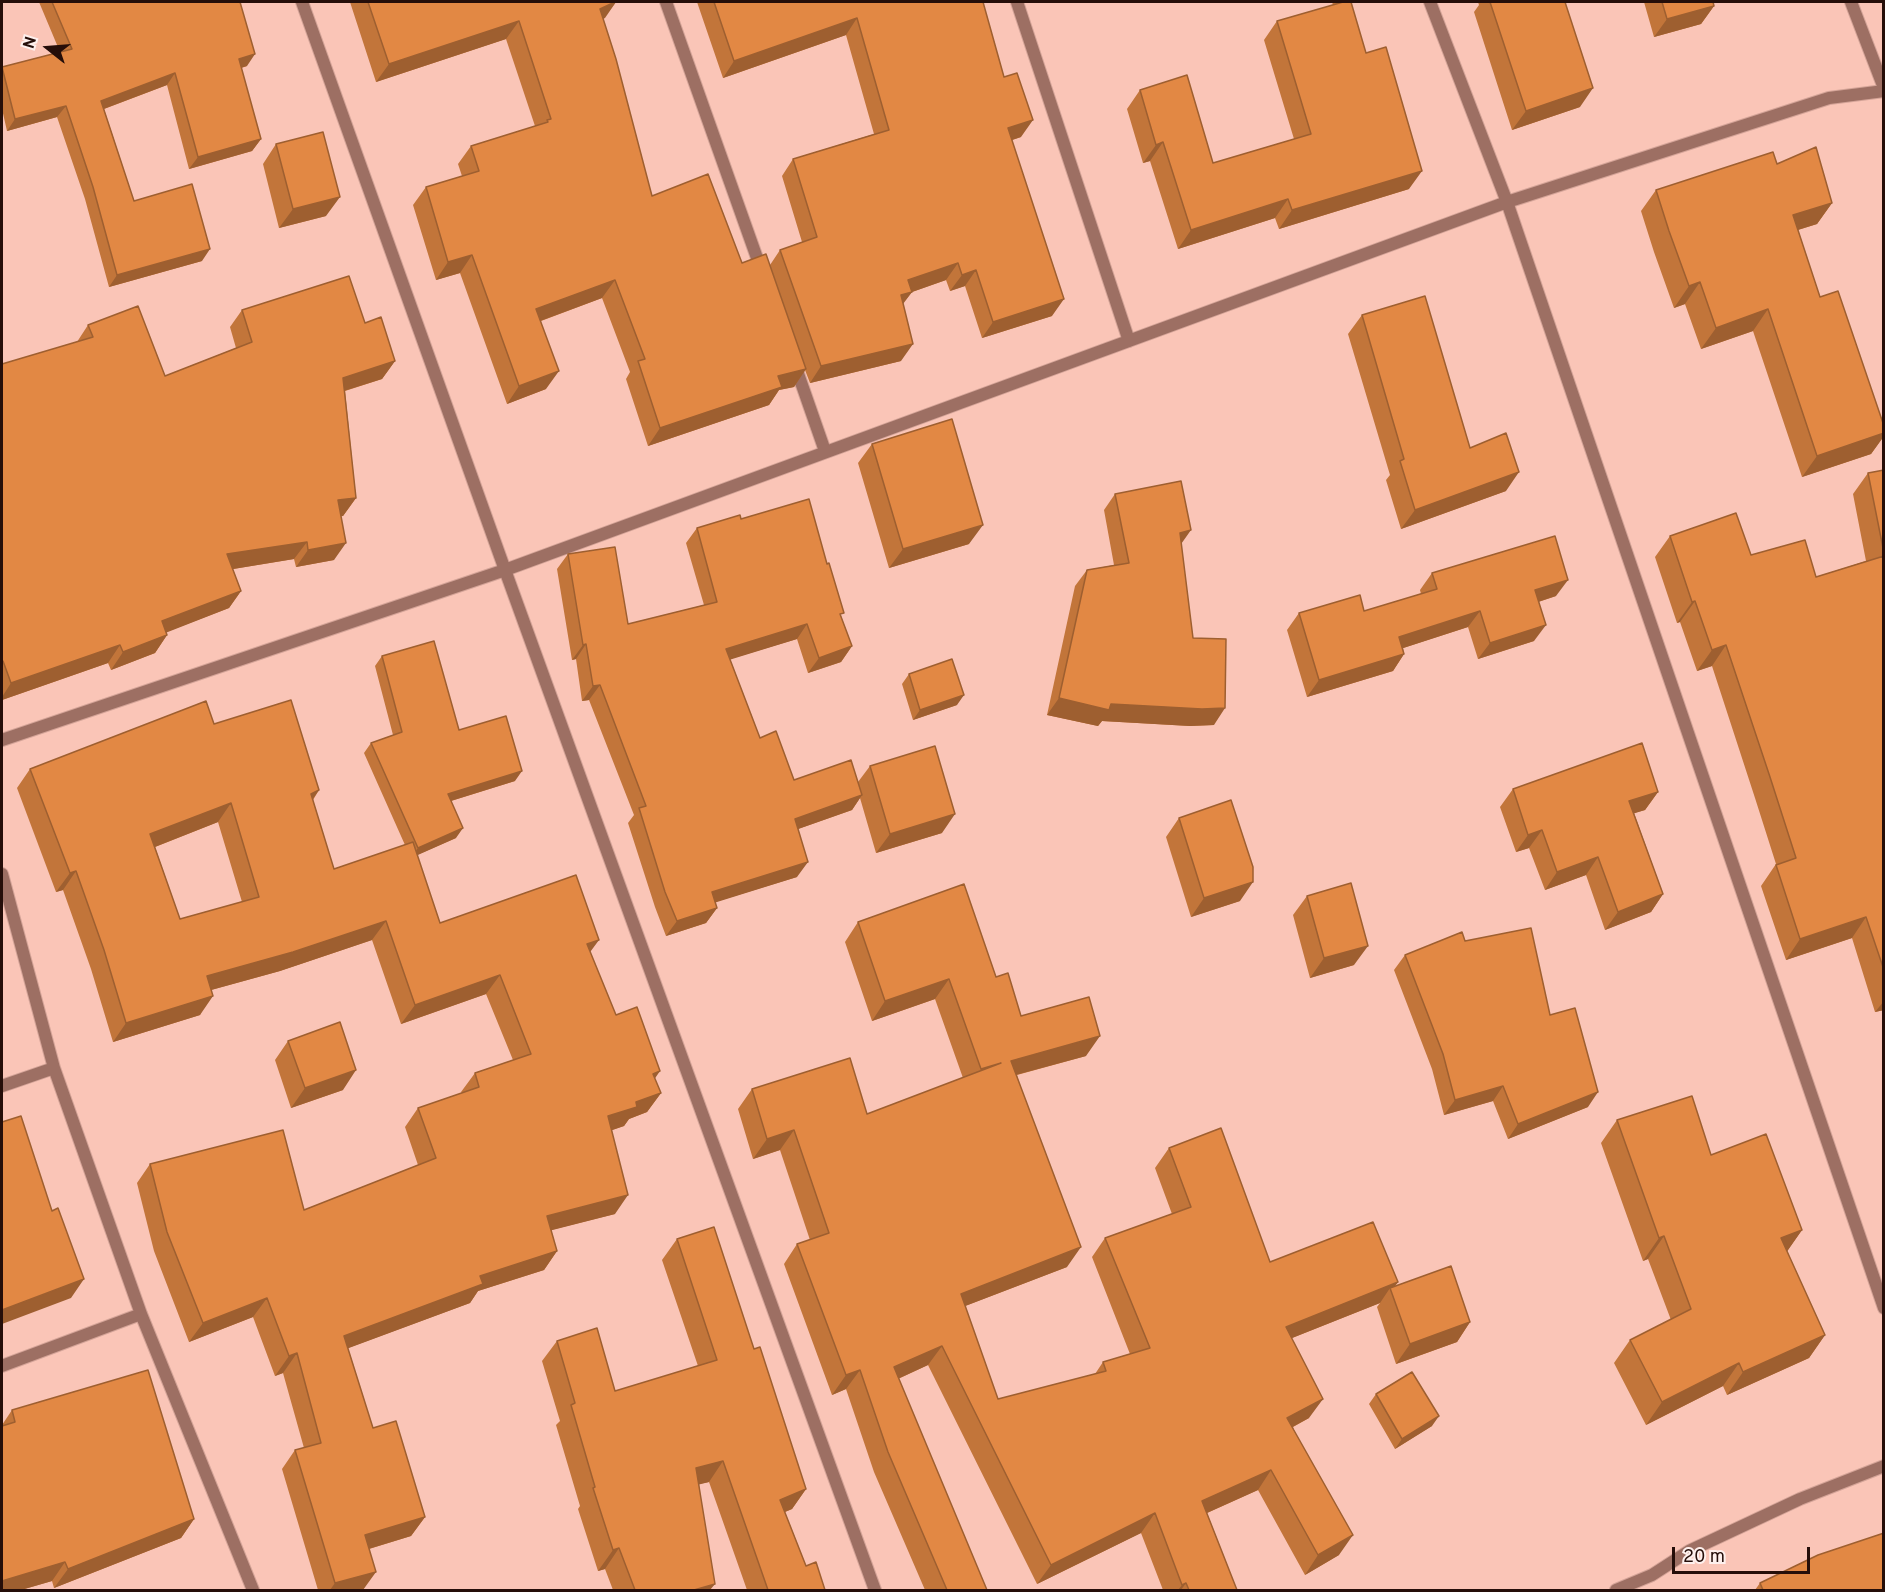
<!DOCTYPE html>
<style>
body{margin:0}
#map{position:relative;width:1885px;height:1592px;overflow:hidden;background:#fac5b7;font-family:Overpass,sans-serif}
canvas{display:block}
.frame{position:absolute;inset:0;border:3px solid #250e09;pointer-events:none}
.north{position:absolute;left:18px;top:18px;width:60px;height:60px;-webkit-text-stroke:4px #fef0ed;paint-order:stroke;rotate:287deg;font-size:16px;font-weight:700;line-height:24px;text-align:center;color:#250e09}
.north::after{content:'';display:block;margin:auto;width:21px;height:27px;background:#250e09;clip-path:polygon(50% 0,100% 100%,50% 72%,0 100%)}
.scale{position:absolute;left:1672px;top:1547px;width:138px;height:27px;box-sizing:border-box;border:3px solid #250e09;border-top:0;padding-left:8px;font-size:18px;line-height:21px;white-space:nowrap;color:#250e09;-webkit-text-stroke:4px #fef0ed;paint-order:stroke}
</style>
<div id="map">
<canvas width="1885" height="1592"></canvas>
<div class="frame"></div>
<div class="north">N</div>
<div class="scale">20 m</div>
</div>
<script>
const c = document.querySelector('canvas').getContext('2d');
c.lineJoin = 'round';
function trace(path, color, width, dash) { c.strokeStyle = color; c.lineWidth = width; c.lineCap = dash ? 'butt' : 'round'; c.setLineDash(dash || []); c.stroke(path); }
function fillPath(path, color) { c.fillStyle = color; c.fill(path, 'evenodd'); }
const minor = new Path2D(`
 M302,2L505,570L875,1590
 M666,2L762,272
 M1017,2L1129,341
 M1430,2L1507,202L1884,1308
 M1851,2L1884,88
 M795,365L825,451
 M2,740L505,570L1507,202L1829,98L1884,91
 M2,874L54,1068L141,1314L253,1590
 M2,1086L54,1068
 M2,1366L141,1314
 M1616,1590L1652,1575L1689,1551L1800,1499L1884,1466`);
const wall = new Path2D(`
 M39,2H240L247,66L241,68L261,139L252,151L189,169L167,85L104,109L134,201L202,261L109,287L85,199L57,117L7,131L2,109V67L60,52Z
 M350,2H616L603,19L652,196L742,263L770,265L780,250L802,242L782,176L793,159L874,134L846,35L723,78L697,2H983L1021,137L1012,140L1052,316L982,338L965,286L950,291L946,280L912,292L903,303L901,361L810,383L805,370L794,387L779,390L769,405L648,446L626,379L630,372L602,298L541,321L546,389L507,404L460,273L436,280L413,205L426,187L462,176L458,164L471,146L535,126L506,39L376,82Z
 M1332,2H1341L1366,53L1409,189L1279,229L1275,218L1178,249L1150,161L1143,163L1127,109L1140,90L1213,163L1294,139L1264,40L1277,21L1333,5Z
 M1478,2H1565L1580,107L1512,130L1474,12L1479,5Z
 M1644,2H1713L1714,6L1701,24L1654,37Z
 M276,144L326,216L279,228L263,164Z
 M1777,164L1832,203L1817,224L1798,230L1820,297L1884,426V436L1871,454L1802,477L1753,331L1701,349L1685,304L1674,308L1654,252L1641,211L1656,190Z
 M242,310L365,323L395,361L382,379L345,391L356,498L343,516H341L334,560L296,567L294,559L233,569L241,591L229,608L166,632L167,635L155,653L111,670L108,663L2,700V364L77,342L88,325L165,376L236,348L230,327Z
 M1362,315L1470,448L1506,491L1401,529L1386,480L1390,475L1348,334Z
 M872,444L969,544L889,568L858,463Z
 M1884,470V1010L1875,1012L1852,938L1786,960L1761,886L1776,864L1755,798L1712,666L1697,671L1680,622L1677,623L1655,557L1670,536L1751,555L1816,577L1866,561L1853,494L1868,473Z
 M1115,494L1181,544L1193,638L1214,725L1190,726L1102,721L1098,726L1047,715L1075,586L1087,570L1114,565L1104,510Z
 M741,519L841,616L852,646L841,662L808,673L797,639L730,659L760,738L794,780L858,782L870,766L942,833L876,853L860,798L852,810L798,829L797,877L715,902L717,908L706,923L666,936L655,907L628,823L634,815L589,700L582,701L576,659L572,660L557,569L568,554L628,624L704,605L686,543L697,528Z
 M1432,573L1556,596L1538,602L1534,641L1478,659L1468,627L1403,648L1404,654L1393,671L1307,697L1287,630L1299,613L1364,611L1421,594L1420,590Z
 M382,656L459,730L515,781L451,801L456,838L417,855L440,923L590,952L616,1015L655,1079L661,1093L647,1112L629,1119L624,1126L612,1130L615,1214L551,1230L557,1251L544,1270L478,1291L470,1303L348,1348L373,1428L425,1517L411,1536L369,1549L363,1590H318L282,1469L295,1450L304,1448L283,1373L275,1376L253,1317L189,1342L154,1251L137,1183L150,1164L304,1210L418,1165L405,1127L418,1108L462,1093L461,1092L475,1073L513,1060L486,994L401,1024L372,940L280,971L211,990L200,1015L113,1042L91,969L63,890L56,892L17,788L30,769L214,724L319,790L313,800L334,869L405,845L364,753L371,743L393,735L375,666ZM218,822L242,902L180,919L155,847Z
 M909,674L957,705L913,720L902,684Z
 M1513,789L1658,792L1645,810L1634,813L1663,894L1651,912L1605,930L1586,875L1545,890L1529,848L1516,852L1500,807Z
 M1179,818L1240,901L1191,917L1166,837Z
 M1307,896L1354,965L1310,978L1293,915Z
 M858,922L996,977L1021,1016L1086,1056L1017,1075L1067,1267L965,1306L998,1399L1095,1374L1103,1362L1130,1354L1092,1257L1105,1238L1172,1214L1155,1168L1169,1148L1270,1262L1398,1282L1395,1286L1470,1322L1457,1342L1396,1364L1377,1307L1380,1303L1292,1338L1309,1418L1293,1427L1339,1555L1305,1575L1258,1490L1207,1513L1237,1590H1163L1141,1533L1037,1584L928,1365L898,1379L987,1590H925L874,1472L846,1389L832,1395L784,1264L797,1244L810,1240L780,1150L753,1159L738,1109L752,1089L867,1114L963,1078L935,999L872,1021L845,942Z
 M1465,941L1550,1015L1588,1107L1508,1139L1493,1101L1444,1115L1432,1069L1394,970L1405,955Z
 M288,1041L343,1090L291,1108L275,1060Z
 M1617,1120L1711,1155L1802,1230L1787,1251L1825,1335L1809,1358L1727,1395L1723,1386L1646,1425L1614,1363L1630,1340L1671,1320L1648,1259L1643,1261L1601,1143Z
 M677,1239L754,1349L806,1489L792,1509L785,1512L806,1566L825,1590H747L709,1482L699,1484L710,1590H613L605,1569L598,1571L578,1509L580,1506L556,1425L560,1421L542,1361L557,1341L615,1391L698,1366L662,1260Z
 M1376,1394L1432,1426L1395,1449L1369,1404Z
 M12,1410L194,1519L181,1538L54,1588L52,1581L21,1590H2V1425Z
 M1760,1583L1884,1590H1755Z`);
const shadedWall = new Path2D(`
 M615,2H616L605,18L587,28L600,9Z
 M1714,6L1701,24L1654,37L1667,19Z
 M857,18L846,35L723,78L734,61Z
 M519,21L506,39L376,82L389,64Z
 M255,54L247,66L231,71L239,59Z
 M175,73L167,85L93,113L101,101Z
 M1593,88L1580,107L1512,130L1526,111Z
 M66,106L57,117L7,131L15,119Z
 M1033,120L1021,137L997,145L1008,128Z
 M261,139L252,151L189,169L198,157Z
 M1163,142L1150,161L1143,163L1156,145Z
 M1422,171L1409,189L1279,229L1292,210Z
 M340,197L326,216L279,228L293,209Z
 M1288,199L1275,218L1178,249L1191,230Z
 M1832,203L1817,224L1778,236L1793,215Z
 M210,249L202,261L109,287L117,275Z
 M472,255L460,273L436,280L448,262Z
 M958,263L946,280L912,292L900,308L890,312L908,280Z
 M976,270L965,286L950,291L962,275Z
 M615,280L602,298L524,327L536,309Z
 M1700,282L1685,304L1674,308L1689,286Z
 M1064,299L1052,316L982,338L993,322Z
 M1768,309L1753,331L1701,349L1716,328Z
 M913,344L901,361L810,383L821,366Z
 M395,361L382,379L331,395L343,378Z
 M806,369L794,387L779,390L769,405L648,446L660,428L778,376Z
 M559,371L546,389L507,404L519,386Z
 M1884,433V436L1871,454L1802,477L1817,456Z
 M1519,472L1506,491L1401,529L1415,510Z
 M356,498L343,516L326,518L338,500Z
 M983,525L969,544L889,568L903,549Z
 M1191,530L1179,547L1180,533Z
 M307,542L294,559L215,572L227,554Z
 M346,543L334,560L296,567L308,550Z
 M1568,580L1556,596L1523,607L1535,590Z
 M241,591L229,608L150,639L162,621Z
 M1695,601L1680,622L1677,623L1692,602Z
 M1480,611L1468,627L1388,653L1399,637Z
 M807,624L797,639L716,664L726,649Z
 M1546,625L1534,641L1478,659L1490,643Z
 M167,635L155,653L111,670L123,652Z
 M586,644L576,659L572,660L583,645Z
 M120,645L108,663L2,700V697L11,683Z
 M1726,645L1712,666L1697,671L1712,650Z
 M852,646L841,662L808,673L819,658Z
 M1404,654L1393,671L1307,697L1319,680Z
 M600,685L589,700L582,701L593,686Z
 M964,695L957,705L913,720L920,710Z
 M1059,698L1111,704L1225,708L1214,725L1190,726L1102,721L1098,726L1047,715Z
 M522,771L515,781L441,804L448,794Z
 M319,790L306,809L311,794Z
 M1658,792L1645,810L1616,819L1629,801Z
 M862,795L852,810L784,834L795,819Z
 M231,803L218,822L137,854L150,834Z
 M955,814L942,833L876,853L890,834Z
 M463,828L456,838L411,858L418,848Z
 M1542,830L1529,848L1516,852L1528,835Z
 M1598,857L1586,875L1545,890L1557,872Z
 M808,862L797,877L701,907L712,892Z
 M76,871L63,890L56,892L70,873Z
 M1253,882L1240,901L1191,917L1204,898Z
 M1663,894L1651,912L1605,930L1618,912Z
 M717,908L706,923L666,936L677,921Z
 M1866,917L1852,938L1786,960L1800,939Z
 M386,921L372,940L280,971L193,995L207,976Z
 M599,940L585,959L587,944Z
 M1368,946L1354,965L1310,978L1324,958Z
 M500,975L486,994L401,1024L415,1005Z
 M949,979L935,999L872,1021L885,1001Z
 M213,996L200,1015L113,1042L126,1023Z
 M1884,1001V1010L1875,1012Z
 M1100,1036L1086,1056L997,1080L1011,1061Z
 M356,1070L343,1090L291,1108L305,1088Z
 M660,1071L647,1090L653,1074Z
 M1503,1086L1493,1101L1444,1115L1455,1100Z
 M1598,1092L1588,1107L1508,1139L1518,1124Z
 M661,1093L647,1112L629,1119L624,1126L595,1136L608,1116L636,1102Z
 M794,1130L780,1150L753,1159L767,1139Z
 M628,1195L615,1214L533,1235L547,1216Z
 M1802,1230L1786,1253L1781,1238Z
 M1664,1236L1648,1259L1643,1261L1659,1238Z
 M1081,1247L1067,1267L947,1313L961,1294Z
 M557,1251L544,1270L478,1291L470,1303L330,1355L344,1336L480,1276Z
 M84,1279L71,1298L2,1324V1310Z
 M1398,1282L1391,1291L1390,1288L1380,1303L1272,1346L1286,1327Z
 M267,1298L253,1317L189,1342L203,1323Z
 M1470,1322L1457,1342L1396,1364L1410,1344Z
 M1825,1335L1809,1358L1727,1395L1743,1372Z
 M942,1346L928,1365L880,1387L894,1367Z
 M297,1353L283,1373L275,1376L289,1356Z
 M1739,1363L1723,1386L1646,1425L1662,1402Z
 M860,1370L846,1389L832,1395L846,1375Z
 M1323,1399L1309,1418L1274,1437L1287,1418Z
 M1439,1416L1432,1426L1395,1449L1402,1439Z
 M723,1461L709,1482L681,1489L696,1468Z
 M1271,1470L1258,1490L1189,1521L1202,1501Z
 M806,1489L792,1509L765,1520L780,1500Z
 M1155,1513L1141,1533L1037,1584L1051,1565Z
 M425,1517L411,1536L352,1554L365,1535Z
 M194,1519L181,1538L54,1588L68,1569Z
 M1353,1535L1339,1555L1305,1575L1318,1555Z
 M619,1548L605,1569L598,1571L613,1550Z
 M65,1562L52,1581L21,1590H2V1581Z
 M376,1572L363,1590H330L335,1583Z
 M1186,1583L1181,1590H1178L1182,1585Z
 M715,1584L710,1590H694Z`);
const building = new Path2D(`
 M52,2H240L255,54L239,59L261,139L198,157L175,73L101,101L134,201L192,184L210,249L117,275L93,187L66,106L15,119L2,67L72,49Z
 M368,2H615L600,9L616,59L652,196L708,174L742,263L766,254L806,369L778,376L782,387L660,428L638,361L645,359L615,280L536,309L559,371L519,386L472,255L448,262L426,187L479,171L471,146L548,122L547,120L551,119L519,21L389,64Z
 M714,2H983L1004,77L1017,73L1033,120L1008,128L1064,299L993,322L976,270L962,275L958,263L908,280L912,292L901,295L913,344L821,366L780,250L817,237L793,159L889,130L857,18L734,61Z
 M1343,2H1351L1366,53L1386,47L1422,171L1292,210L1288,199L1191,230L1163,142L1156,145L1140,90L1187,75L1213,163L1311,134L1277,21Z
 M1490,2H1565L1593,88L1526,111Z
 M1662,2H1713L1714,6L1667,19Z
 M323,132L340,197L293,209L276,144Z
 M1816,147L1832,203L1793,215L1820,297L1838,291L1884,426V433L1817,456L1768,309L1716,328L1700,282L1689,286L1669,231L1656,190L1773,152L1777,164Z
 M349,276L365,323L381,317L395,361L343,378L356,498L338,500L346,543L308,550L307,542L227,554L241,591L162,621L167,635L123,652L120,645L11,683L3,661H2V364L93,337L88,325L138,306L165,376L252,342L242,310Z
 M1425,296L1470,448L1506,433L1519,472L1415,510L1400,461L1404,459L1362,315Z
 M952,419L983,525L903,549L872,444Z
 M1884,470V553L1868,473Z
 M1181,481L1191,530L1180,533L1193,638L1226,639L1225,708L1202,709L1111,704L1109,710L1059,698L1087,570L1129,563L1115,494Z
 M809,499L827,564L829,563L844,613L840,614L852,646L819,658L807,624L726,649L760,738L776,731L794,780L851,760L862,795L795,819L808,862L712,892L717,908L677,921L665,892L639,808L646,806L600,685L593,686L586,644L583,645L568,554L615,547L628,624L717,602L697,528L740,515L741,519Z
 M1736,513L1751,555L1805,540L1816,577L1884,556V970L1866,917L1800,939L1776,865L1796,858L1770,777L1726,645L1712,650L1695,601L1692,602L1670,536Z
 M1555,536L1568,580L1535,590L1546,625L1490,643L1480,611L1399,637L1404,654L1319,680L1299,613L1360,595L1364,611L1437,589L1432,573Z
 M434,641L459,730L506,716L522,771L448,794L463,828L418,848L371,743L402,732L382,656Z
 M952,659L964,695L920,710L909,674Z
 M291,700L319,790L311,794L334,869L413,842L440,923L576,875L599,940L587,944L616,1015L637,1007L660,1071L653,1074L661,1093L636,1102L637,1107L608,1116L628,1195L547,1216L557,1251L480,1276L483,1284L344,1336L373,1428L396,1421L425,1517L365,1535L376,1572L335,1583L295,1450L321,1443L297,1353L289,1356L267,1298L203,1323L167,1232L150,1164L283,1130L304,1210L436,1158L418,1108L479,1087L475,1073L531,1054L500,975L415,1005L386,921L293,952L207,976L213,996L126,1023L104,950L76,871L70,873L30,769L206,701L214,724ZM231,803L259,897L180,919L150,834Z
 M1642,743L1658,792L1629,801L1663,894L1618,912L1598,857L1557,872L1542,830L1528,835L1513,789Z
 M935,746L955,814L890,834L870,766Z
 M1231,800L1253,867V882L1204,898L1179,818Z
 M1351,883L1368,946L1324,958L1307,896Z
 M964,884L996,977L1008,973L1021,1016L1089,997L1100,1036L1011,1061L1081,1247L961,1294L998,1399L1106,1371L1103,1362L1150,1348L1105,1238L1191,1207L1169,1148L1221,1128L1270,1262L1373,1222L1398,1282L1286,1327L1323,1399L1287,1418L1353,1535L1318,1555L1271,1470L1202,1501L1237,1590H1189L1186,1583L1182,1585L1155,1513L1051,1565L942,1346L894,1367L987,1590H947L888,1452L860,1370L846,1375L797,1244L829,1233L794,1130L767,1139L752,1089L850,1058L867,1114L1001,1063L981,1069L949,979L885,1001L858,922Z
 M1531,928L1550,1015L1575,1008L1598,1092L1518,1124L1503,1086L1455,1100L1443,1054L1405,955L1462,932L1465,941Z
 M340,1022L356,1070L305,1088L288,1041Z
 M1692,1096L1711,1155L1766,1134L1802,1230L1781,1238L1825,1335L1743,1372L1739,1363L1662,1402L1630,1340L1691,1309L1664,1236L1659,1238L1617,1120Z
 M21,1116L52,1211L58,1208L84,1279L2,1310V1122Z
 M714,1227L754,1349L760,1347L806,1489L780,1500L806,1566L816,1562L825,1590H768L723,1461L696,1468L715,1584L694,1590H635L619,1548L613,1550L593,1488L595,1487L571,1405L575,1403L557,1341L597,1328L615,1391L717,1360L677,1239Z
 M1451,1266L1470,1322L1410,1344L1390,1288Z
 M148,1370L194,1519L68,1569L65,1562L2,1581V1426L15,1422L12,1410Z
 M1412,1372L1439,1416L1402,1439L1376,1394Z
 M1884,1533V1590H1763L1760,1583L1818,1555Z`);
trace(minor, '#d4a498', 14);
trace(minor, '#9d6f63', 12);
fillPath(wall, '#c2753a');
fillPath(shadedWall, '#9e5f30');
fillPath(building, '#e28844');
trace(building, '#9e5f30', 1.5);
</script>
